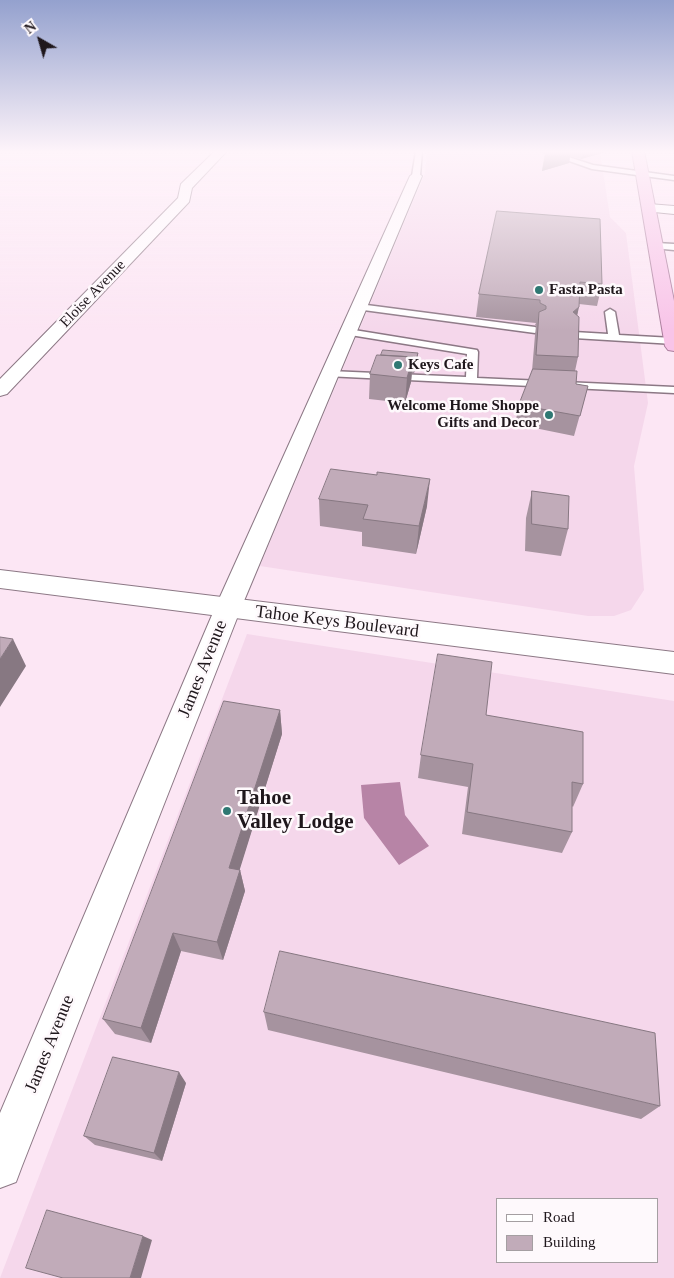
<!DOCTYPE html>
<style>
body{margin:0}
#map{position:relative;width:674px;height:1278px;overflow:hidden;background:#fce6f4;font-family:Georgia,serif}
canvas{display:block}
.legend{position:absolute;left:496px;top:1198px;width:162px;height:65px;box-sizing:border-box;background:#fef9fc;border:1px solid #a59fa2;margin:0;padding:6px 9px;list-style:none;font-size:15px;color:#1f171c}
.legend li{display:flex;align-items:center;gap:10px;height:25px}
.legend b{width:25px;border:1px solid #a59fa2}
.north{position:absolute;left:15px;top:15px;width:50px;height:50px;-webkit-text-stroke:4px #fef9fc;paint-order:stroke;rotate:322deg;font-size:14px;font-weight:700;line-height:20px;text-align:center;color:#1f171c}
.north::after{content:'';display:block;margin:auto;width:18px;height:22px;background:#1f171c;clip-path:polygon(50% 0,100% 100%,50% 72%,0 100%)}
</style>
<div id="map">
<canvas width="674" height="1278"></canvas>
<ul class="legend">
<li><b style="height:6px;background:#fff"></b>Road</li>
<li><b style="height:14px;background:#c1abb9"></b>Building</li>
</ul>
<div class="north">N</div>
</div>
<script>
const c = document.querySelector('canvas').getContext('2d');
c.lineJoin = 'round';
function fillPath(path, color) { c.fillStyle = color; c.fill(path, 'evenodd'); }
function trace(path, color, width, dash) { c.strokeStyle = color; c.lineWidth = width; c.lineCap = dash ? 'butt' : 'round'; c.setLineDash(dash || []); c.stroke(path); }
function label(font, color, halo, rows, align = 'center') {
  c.font = font + ' Georgia,serif'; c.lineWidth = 5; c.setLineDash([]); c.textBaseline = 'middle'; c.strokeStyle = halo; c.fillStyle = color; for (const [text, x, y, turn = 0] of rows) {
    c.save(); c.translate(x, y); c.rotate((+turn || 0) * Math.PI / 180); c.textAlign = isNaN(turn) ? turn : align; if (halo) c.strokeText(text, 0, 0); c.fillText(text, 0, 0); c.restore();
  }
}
const built = new Path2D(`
 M427,151H600L610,217L626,233L648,403L634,466L644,590L631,610L614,616H588L260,566L425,173Z
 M247,634L674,701V1278H0ZM498,1199H658V1262H498Z`);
const water = new Path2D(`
 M400,782L405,815L429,846L399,865L364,818L361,785Z`);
const service = new Path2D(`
 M416,151H422L420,176L416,178L412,176Z
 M541,151H550L593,165L674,176V180L592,169Z
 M656,243L674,244V250L653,248V244Z
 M359,304L535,327L540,330L535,333L356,309L354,307Z
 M610,309L615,312L619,335L673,338L674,344L574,338L569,335L574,332L608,334L605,312Z
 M348,329L477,350L478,352L477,378L674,387V393L326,376L324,374L330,371L466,377L467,354L344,334L343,332L344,330Z`);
const minor = new Path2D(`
 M215,151H227L192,188L189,202L7,394L0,396V379L178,198L181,184Z
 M416,172L422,176L241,608L22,1166L16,1182L0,1188V1113L215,608L410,176Z
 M649,204L674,206V214L644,211L642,208L644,205Z`);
const tertiary = new Path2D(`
 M0,570L674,652V674L0,588Z`);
const trunk = new Path2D(`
 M632,151H644L674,301V351L668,350L665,346Z`);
const wall = new Path2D(`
 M545,151H609L581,159L570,156L569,163L542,171Z
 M497,211L602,284L597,306L579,304L577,315L578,357L575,371L576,384L588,386L574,436L515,424L519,405L532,371L535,335L536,326L535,325L536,323L476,317L479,294Z
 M418,353L417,363L414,373H412L411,382L405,403L369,399L370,374Z
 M532,491L568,529L561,556L525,551L526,518Z
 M319,499L427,506L416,554L362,546V532L320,526Z
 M280,710L282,734L239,870H240L245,891L223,960L181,951L151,1043L115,1034L103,1019Z
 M486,715L583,784L573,807L572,806V832L562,853L462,834L468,787L418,778L421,755Z
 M264,1012L660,1106L641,1119L268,1030Z
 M186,1083L162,1161L95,1145L84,1136Z`);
const shadedWall = new Path2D(`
 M546,151H571L569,163L542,171Z
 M585,151H609L581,159L583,152Z
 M579,307L574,330L573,312Z
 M418,353L417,363L414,373L415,363Z
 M413,357L411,382L405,403L407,378Z
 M430,479L427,506L416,554L419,526Z
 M13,639L26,666L0,707V659Z
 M280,710L282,734L234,888L229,868Z
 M240,870L245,891L223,960L217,942Z
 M173,933L181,951L151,1043L141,1028Z
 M179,1072L186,1083L162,1161L154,1153Z
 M143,1236L152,1240L141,1278H130Z`);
const building = new Path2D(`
 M497,211L600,219L602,284L580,282L579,307L573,312L579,317L578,357L536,355L539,312L546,309V306L540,303V300L479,294Z
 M383,350L418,353L415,363H413V357L381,355Z
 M377,355L413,357L407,378L370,374Z
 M533,369L577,371L576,384L588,386L580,416L519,405Z
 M331,469L377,475V472L430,479L419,526L363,519L368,505L319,499Z
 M532,491L569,496L568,529L532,524Z
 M0,637L13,639L0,659Z
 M438,654L492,662L486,715L583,732V784L572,782V832L467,812L473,764L421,755Z
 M224,701L280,710L229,868L240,870L217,942L173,933L141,1028L103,1019Z
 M280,951L655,1033L660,1106L264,1012Z
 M113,1057L179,1072L154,1153L84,1136Z
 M47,1210L143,1236L130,1278H63L26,1268Z`);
const markers = [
 [539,290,5,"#2f7873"],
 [398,365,5,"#2f7873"],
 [549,415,5,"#2f7873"],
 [227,811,5,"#2f7873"]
];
const farPoinames = [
 ["Fasta Pasta",549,290],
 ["Keys Cafe",408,365],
 ["Welcome Home Shoppe",539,406,"right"],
 ["Gifts and Decor",539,423,"right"]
];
const farStreetnames = [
 ["Eloise Avenue",93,294,-46]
];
const streetNames = [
 ["Tahoe Keys Boulevard",337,622,7],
 ["James Avenue",203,669,-68],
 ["James Avenue",50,1044,-68]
];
const nearPoinames = [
 ["Tahoe",237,799],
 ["Valley Lodge",237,823]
];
fillPath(built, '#f5d7eb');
fillPath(water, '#b784a6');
trace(service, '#8c7885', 3);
trace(minor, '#8c7885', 2);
trace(tertiary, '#8c7885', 2);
trace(trunk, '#ab7e9d', 2);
fillPath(service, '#fff');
fillPath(minor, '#fff');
fillPath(tertiary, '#fff');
fillPath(trunk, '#f8c4e8');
fillPath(wall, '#a6939f');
fillPath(shadedWall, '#877882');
fillPath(building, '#c1abb9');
trace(building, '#877882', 1);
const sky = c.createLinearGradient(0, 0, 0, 330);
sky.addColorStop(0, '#94a1ce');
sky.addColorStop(0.46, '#fef4fa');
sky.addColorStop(1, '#fef4fa00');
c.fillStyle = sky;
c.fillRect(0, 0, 674, 330);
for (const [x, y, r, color] of markers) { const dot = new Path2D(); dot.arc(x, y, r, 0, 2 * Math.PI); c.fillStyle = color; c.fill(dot); trace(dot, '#fef9fc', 2); }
label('bold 15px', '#1f171c', '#fef9fc', farPoinames, 'left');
label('15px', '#1f171c', '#fef9fc', farStreetnames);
label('18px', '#1f171c', '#fef9fc', streetNames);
label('bold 21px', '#1f171c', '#fef9fc', nearPoinames, 'left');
</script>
